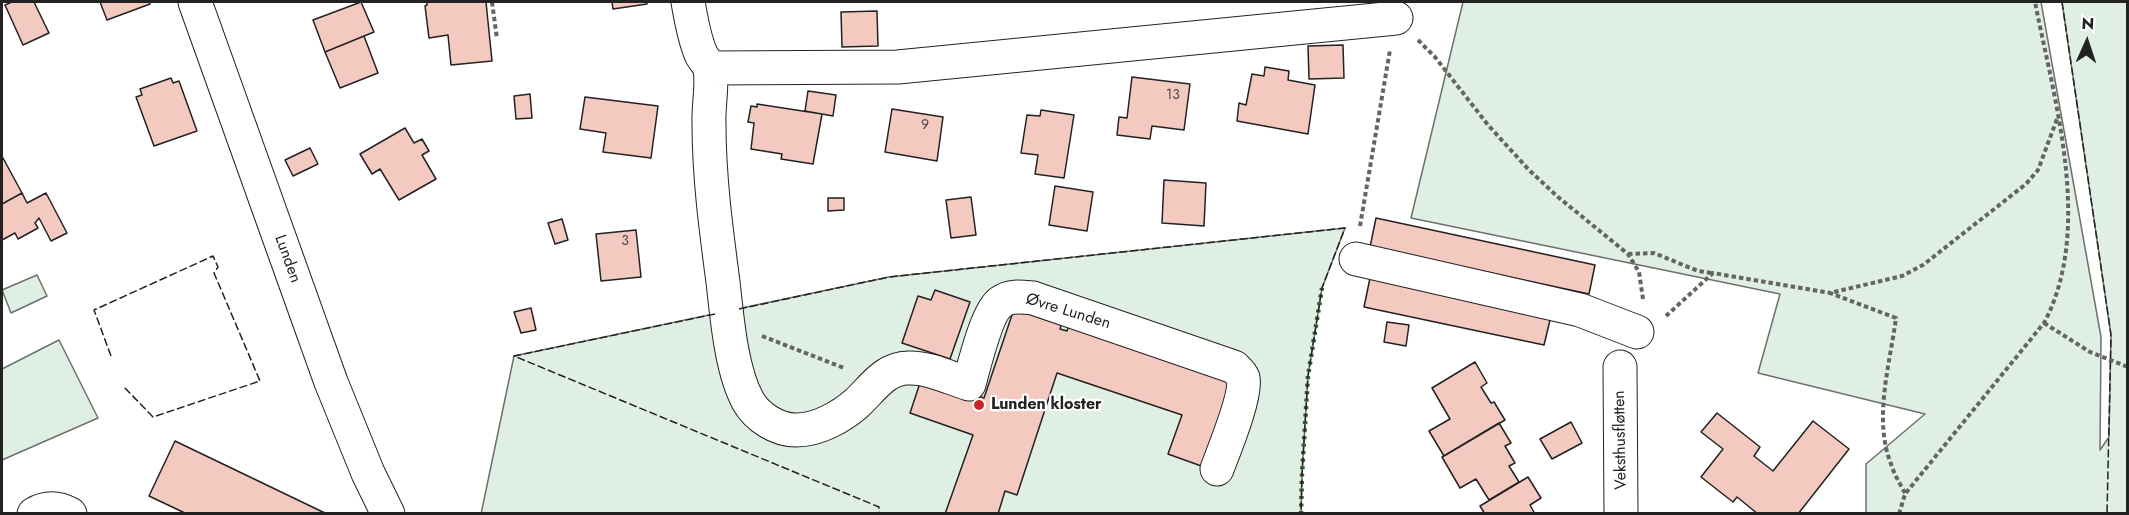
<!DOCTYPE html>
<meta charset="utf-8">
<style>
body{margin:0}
#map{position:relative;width:2129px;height:515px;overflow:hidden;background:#fff;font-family:Jost,sans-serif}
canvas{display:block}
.frame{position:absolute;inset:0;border:3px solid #222;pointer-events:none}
.north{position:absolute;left:2057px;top:12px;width:60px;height:60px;-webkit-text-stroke:4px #fff;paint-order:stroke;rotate:3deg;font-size:16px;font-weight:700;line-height:24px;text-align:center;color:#222}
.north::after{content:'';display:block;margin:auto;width:21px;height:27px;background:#222;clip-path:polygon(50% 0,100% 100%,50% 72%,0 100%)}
</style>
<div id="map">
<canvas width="2129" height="515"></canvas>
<div class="frame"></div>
<div class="north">N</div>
</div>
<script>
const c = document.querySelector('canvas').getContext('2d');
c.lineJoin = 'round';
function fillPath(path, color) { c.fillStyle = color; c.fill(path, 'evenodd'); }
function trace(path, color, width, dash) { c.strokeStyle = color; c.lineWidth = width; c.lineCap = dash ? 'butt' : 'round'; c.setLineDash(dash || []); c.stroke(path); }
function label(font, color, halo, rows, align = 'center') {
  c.font = font + ' Jost,sans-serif'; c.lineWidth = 4.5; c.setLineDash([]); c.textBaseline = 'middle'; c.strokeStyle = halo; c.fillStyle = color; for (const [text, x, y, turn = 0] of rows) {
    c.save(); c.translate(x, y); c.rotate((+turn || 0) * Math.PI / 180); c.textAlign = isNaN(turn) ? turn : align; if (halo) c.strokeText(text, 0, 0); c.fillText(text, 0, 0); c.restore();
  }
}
const green = new Path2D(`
 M1463,2H2041L2101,337L2100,450L2109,437L2111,335L2062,2H2127V513H1866V464L1925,414L1758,373L1780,294L1411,218Z
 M1345,228L1322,288L1308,376L1302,474L1301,513L481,514L514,356L889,277Z
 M37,275L47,296L11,313L2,290Z
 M59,340L98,418L2,460V369Z`);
const building = new Path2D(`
 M12,2H34L49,33L23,45L5,5Z
 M100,2H150V4L107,20Z
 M361,2L374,32L325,52L313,20Z
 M427,2H486L492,61L451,65L448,35L429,38L425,6L427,5Z
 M612,2H647V4L613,9Z
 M877,11L878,46L842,47L841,12Z
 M364,36L378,73L340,88L325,52Z
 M1343,45L1344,78L1309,79L1308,46Z
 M1265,67L1289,71L1288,80L1315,85L1308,134L1237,121L1239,103L1246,105L1252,74L1264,76Z
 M1132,77L1190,84L1184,130L1152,126L1150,139L1117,135L1119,117L1127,118Z
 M171,78L173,83L179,81L197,131L154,146L136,97L142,95L140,89Z
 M808,91L836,95L833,116L805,111Z
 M530,94L532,118L516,119L514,96Z
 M585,97L658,106L651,158L603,152L606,133L580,129Z
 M757,104L822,114L813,164L781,159L782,154L751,149L754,123L748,122L751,106L757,107Z
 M892,109L943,117L937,161L885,152Z
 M1041,110L1074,115L1064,178L1035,174L1038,155L1021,153L1027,115L1040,116Z
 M405,128L414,143L422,139L429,151L422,155L436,179L399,200L380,169L372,174L360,154Z
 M310,148L318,164L293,176L285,160Z
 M3,158L22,193L2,204V159Z
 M1164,180L1206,183L1204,226L1162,223Z
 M1055,186L1093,192L1087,231L1049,225Z
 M22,193L27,203L46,193L67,233L51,241L39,218L35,223L38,228L18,239L15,233L2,240V204Z
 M971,197L976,235L951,238L946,200Z
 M828,198H844V210L828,211Z
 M1376,218L1595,265L1589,294L1370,247Z
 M562,219L568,240L555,244L548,223Z
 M636,230L641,277L601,281L596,234Z
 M1370,278L1551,316L1544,345L1364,307Z
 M935,290L970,302L950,359L902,343L918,296L931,300Z
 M531,308L536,330L521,333L514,312Z
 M1014,309L1061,325L1060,329L1067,331L1069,325L1234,381L1204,467L1168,454L1182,415L1057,373L1017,495L1005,491L998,514H945L973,435L910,413L922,377L984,398Z
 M1387,322L1409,325L1406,346L1384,342Z
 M1475,362L1487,383L1481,387L1491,403L1494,402L1505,420L1444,456L1429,431L1450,419L1432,388Z
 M1717,413L1760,447L1754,456L1773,471L1813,421L1849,449L1798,514H1758L1737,497L1733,502L1701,477L1723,449L1701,432Z
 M1571,422L1582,443L1552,459L1540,439Z
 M1499,423L1511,443L1505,446L1515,463L1509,466L1519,482L1489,500L1476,479L1460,488L1442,457Z
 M175,441L327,514H187L149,496Z
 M1528,477L1541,498L1530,505L1535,514H1485L1480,506Z`);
const path = new Path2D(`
 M492,2L497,39
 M1418,40L1435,57L1488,125L1529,170L1558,197L1628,254L1639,272L1643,299
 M1360,226L1390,50
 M1628,254L1654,253L1698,271L1712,273
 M1666,316L1713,273L1830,293
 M2044,323L2090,352L2128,367
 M762,336L844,368
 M1905,493C1900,484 1894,474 1891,464C1873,419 1890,364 1896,318L1830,293L1902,276L1923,265L2026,184L2038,170L2057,119
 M1899,514L1905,494L2044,323C2094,229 2054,100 2035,2`);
const minor = new Path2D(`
 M195,2L331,382L368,473L388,514
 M688,2C691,19 694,38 701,54C703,59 709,64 710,69C713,85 708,107 709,124C709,177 716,229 723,282C727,317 731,370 748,401C757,417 777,430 796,430C818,430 841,417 857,403C872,389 885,368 908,368C928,367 950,378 969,384C974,366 987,311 1001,302C1010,295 1022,297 1033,298L1234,367C1237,370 1241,373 1243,378C1247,395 1224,450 1217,469
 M710,68L898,67L1396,18
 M1356,259L1580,310L1637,332
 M1620,367L1621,514
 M34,514C46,507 57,507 70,514`);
const hedge = new Path2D(`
 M1301,514L1302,474L1308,376L1322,288`);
const fence = new Path2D(`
 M2062,2L2111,335L2107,514
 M739,309L889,277L1345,228L1322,288L1308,376L1302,474L1301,514
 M715,314L514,356L879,507V514
 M111,356L94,310L213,256L218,267L214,273L260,381L153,417L124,387`);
const markers = [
 [979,405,6,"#c62828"]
];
const numberNames = [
 ["13",1173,96],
 ["9",925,126],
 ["3",625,242]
];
const streetNames = [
 ["Lunden",287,259,70],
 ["Øvre Lunden",1068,312,17],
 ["Veksthusfløtten",1621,440,-91]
];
const poiNames = [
 ["Lunden kloster",991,405]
];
fillPath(green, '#e0efe3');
trace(green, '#6f6f6f', 1.5);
fillPath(building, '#f3c9c0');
trace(building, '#222', 1.5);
trace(minor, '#222', 35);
trace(path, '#646464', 4, [4.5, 3]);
trace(minor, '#fff', 33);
trace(hedge, '#2f5e38', 4.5, [3, 4.5]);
trace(fence, '#222', 1.5, [8, 3]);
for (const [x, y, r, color] of markers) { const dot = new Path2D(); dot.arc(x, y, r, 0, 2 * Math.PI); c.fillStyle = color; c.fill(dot); trace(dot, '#fff', 2); }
label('14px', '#564c4a', null, numberNames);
label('16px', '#222', '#fff', streetNames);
label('bold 16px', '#222', '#fff', poiNames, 'left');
</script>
